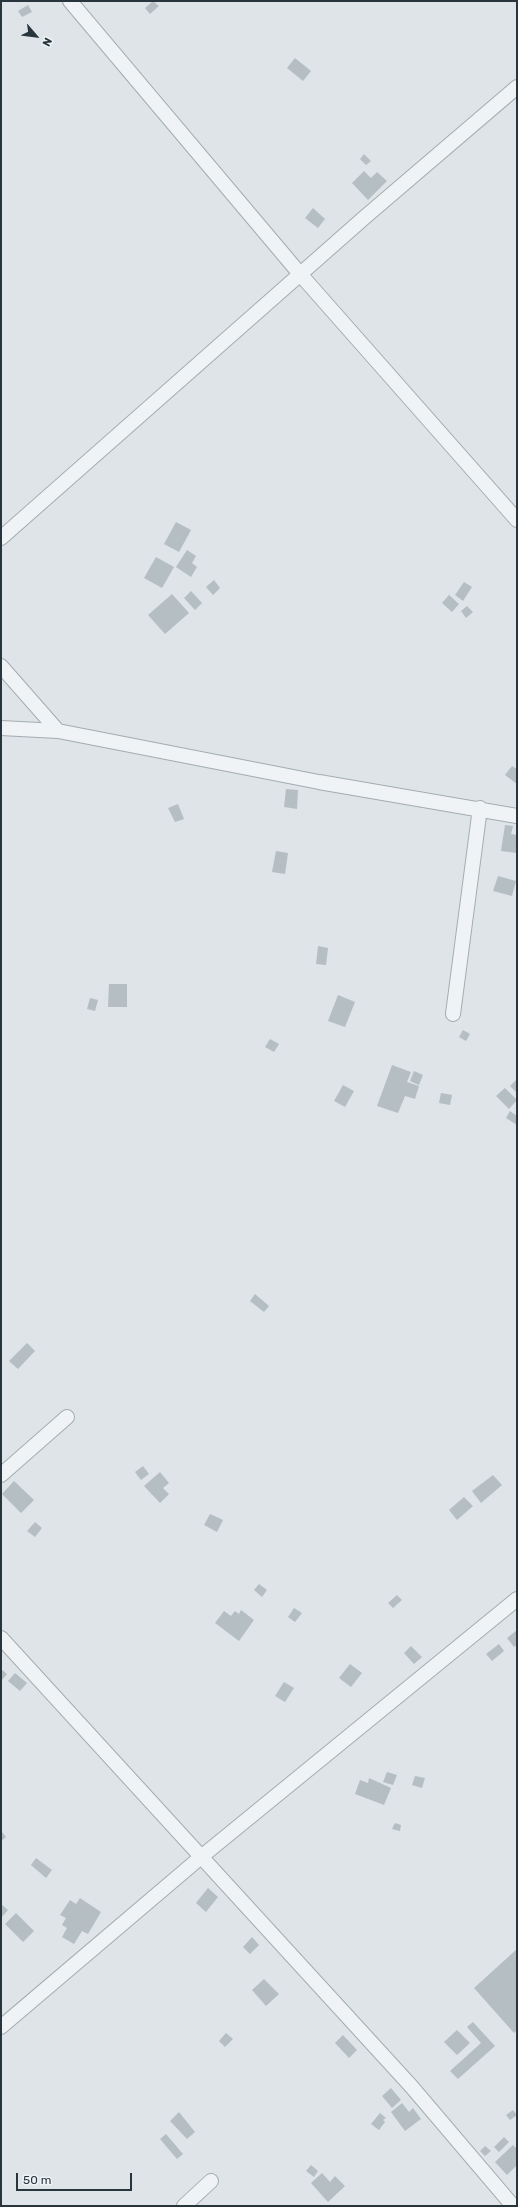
<!DOCTYPE html>
<style>
body{margin:0}
#map{position:relative;width:518px;height:2207px;overflow:hidden;background:#dee4e7;font-family:Rubik,sans-serif}
canvas{display:block}
.frame{position:absolute;inset:0;border:2px solid #28353d;pointer-events:none}
.north{position:absolute;left:16px;top:16px;width:40px;height:40px;-webkit-text-stroke:3px #edf2f5;paint-order:stroke;rotate:118deg;font-size:11px;font-weight:700;line-height:16px;text-align:center;color:#28353d}
.north::after{content:'';display:block;margin:auto;width:14px;height:18px;background:#28353d;clip-path:polygon(50% 0,100% 100%,50% 72%,0 100%)}
.scale{position:absolute;left:16px;top:2173px;width:116px;height:18px;box-sizing:border-box;border:2px solid #28353d;border-top:0;padding-left:5px;font-size:12px;line-height:14px;white-space:nowrap;color:#28353d;-webkit-text-stroke:3px #edf2f5;paint-order:stroke}
</style>
<div id="map">
<canvas width="518" height="2207"></canvas>
<div class="frame"></div>
<div class="north">N</div>
<div class="scale">50 m</div>
</div>
<script>
const c = document.querySelector('canvas').getContext('2d');
c.lineJoin = 'round';
function fillPath(path, color) { c.fillStyle = color; c.fill(path, 'evenodd'); }
function trace(path, color, width, dash) { c.strokeStyle = color; c.lineWidth = width; c.lineCap = dash ? 'butt' : 'round'; c.setLineDash(dash || []); c.stroke(path); }
const building = new Path2D(`
 M153,1L159,6L150,14L145,8Z
 M28,5L32,12L22,17L18,11Z
 M295,58L311,71L303,81L287,68Z
 M364,154L371,161L366,165L360,159Z
 M364,171L371,178L377,172L387,181L368,200L352,183Z
 M313,208L325,219L318,228L305,218Z
 M176,522L191,530L179,552L164,544Z
 M187,550L196,556L192,563L197,567L191,577L176,567Z
 M156,557L174,567L162,588L144,578Z
 M214,580L220,588L213,595L206,587Z
 M464,582L472,587L463,601L455,595Z
 M191,591L202,603L195,610L184,598Z
 M172,594L189,613L165,634L148,615Z
 M449,595L459,604L452,612L442,603Z
 M467,606L473,612L466,618L461,611Z
 M512,766L517,769V784L505,775Z
 M286,789L298,790L297,809L284,807Z
 M178,804L184,819L175,822L168,808Z
 M505,825L513,826L511,834L517,835V853L501,851Z
 M276,851L288,853L285,874L272,872Z
 M498,876L516,881L512,896L493,891Z
 M318,946L328,948L326,965L316,964Z
 M109,984H127V1007H108Z
 M338,995L355,1002L345,1027L328,1021Z
 M90,998L98,1000L95,1011L87,1009Z
 M463,1030L470,1034L466,1041L459,1037Z
 M270,1039L279,1044L274,1052L265,1047Z
 M392,1065L411,1072L407,1082L419,1086L415,1099L405,1096L398,1113L377,1106Z
 M414,1071L423,1075L419,1085L410,1081Z
 M517,1079V1093L510,1086Z
 M343,1085L354,1091L345,1107L334,1101Z
 M505,1088L517,1100L509,1109L496,1096Z
 M441,1093L452,1095L450,1105L439,1103Z
 M510,1111L517,1116V1125L506,1118Z
 M255,1294L269,1306L264,1312L250,1301Z
 M27,1343L35,1351L18,1369L9,1361Z
 M143,1466L149,1474L141,1480L135,1472Z
 M160,1472L169,1483L163,1488L169,1494L160,1503L144,1486Z
 M493,1475L502,1485L481,1503L472,1491Z
 M14,1481L34,1500L21,1513L2,1494Z
 M464,1497L473,1506L457,1520L449,1510Z
 M210,1514L223,1520L217,1532L204,1525Z
 M35,1522L42,1528L35,1537L27,1531Z
 M259,1584L267,1590L262,1597L254,1590Z
 M397,1595L402,1600L393,1608L388,1603Z
 M294,1608L302,1613L295,1622L288,1617Z
 M241,1610L254,1620L239,1641L215,1623L224,1611L231,1616L235,1611L239,1614Z
 M517,1630V1645L514,1647L507,1638Z
 M499,1644L504,1651L492,1661L486,1654Z
 M411,1646L422,1657L414,1664L404,1653Z
 M350,1664L362,1673L351,1687L339,1678Z
 M1,1669L7,1674L1,1681Z
 M15,1673L27,1683L20,1691L8,1681Z
 M284,1682L294,1688L285,1702L275,1696Z
 M387,1772L397,1775L393,1785L383,1782Z
 M415,1776L425,1778L422,1788L412,1785Z
 M369,1778L391,1788L384,1805L355,1794L360,1780L368,1783Z
 M395,1823L401,1825L400,1831L392,1829Z
 M1,1831L6,1837L1,1841Z
 M36,1858L52,1870L46,1878L31,1865Z
 M208,1888L218,1897L206,1912L196,1903Z
 M80,1898L101,1912L88,1934L82,1931L74,1944L62,1937L67,1928L62,1925L66,1918L60,1915L70,1900L76,1904Z
 M1,1904L8,1910L1,1918Z
 M16,1913L34,1931L23,1942L5,1924Z
 M252,1937L259,1945L250,1954L243,1947Z
 M517,1949V2030L514,2033L474,1988Z
 M264,1979L279,1994L266,2006L252,1990Z
 M473,2022L495,2046L458,2079L450,2071L481,2043L467,2027Z
 M457,2030L470,2043L457,2055L444,2042Z
 M226,2033L233,2039L225,2047L219,2041Z
 M343,2035L357,2050L349,2058L335,2043Z
 M391,2088L401,2100L392,2108L382,2096Z
 M402,2103L409,2112L413,2108L421,2119L405,2131L391,2112Z
 M513,2110L517,2115L510,2120L506,2115Z
 M179,2112L195,2132L187,2139L170,2121Z
 M380,2113L386,2118L383,2120L385,2122L379,2130L371,2124Z
 M166,2134L183,2154L177,2159L160,2139Z
 M504,2137L509,2142L499,2152L494,2147Z
 M513,2145L517,2149V2165L507,2175L495,2162Z
 M485,2146L491,2151L485,2156L480,2151Z
 M311,2165L318,2171L314,2177L306,2171Z
 M322,2173L330,2182L335,2176L345,2186L328,2202L311,2183Z`);
const minor = new Path2D(`
 M70,1L300,274L517,520
 M1,538L365,217L517,87
 M1,666L58,731
 M1,728L58,731L319,782L517,816
 M453,1014L480,808
 M1,1475L67,1417
 M1,1638L411,2086L513,2206
 M1,2027L201,1857L517,1599
 M184,2206L211,2181`);
fillPath(building, '#b5bec3');
trace(minor, '#a4acb1', 16);
trace(minor, '#f0f3f5', 14);
</script>
